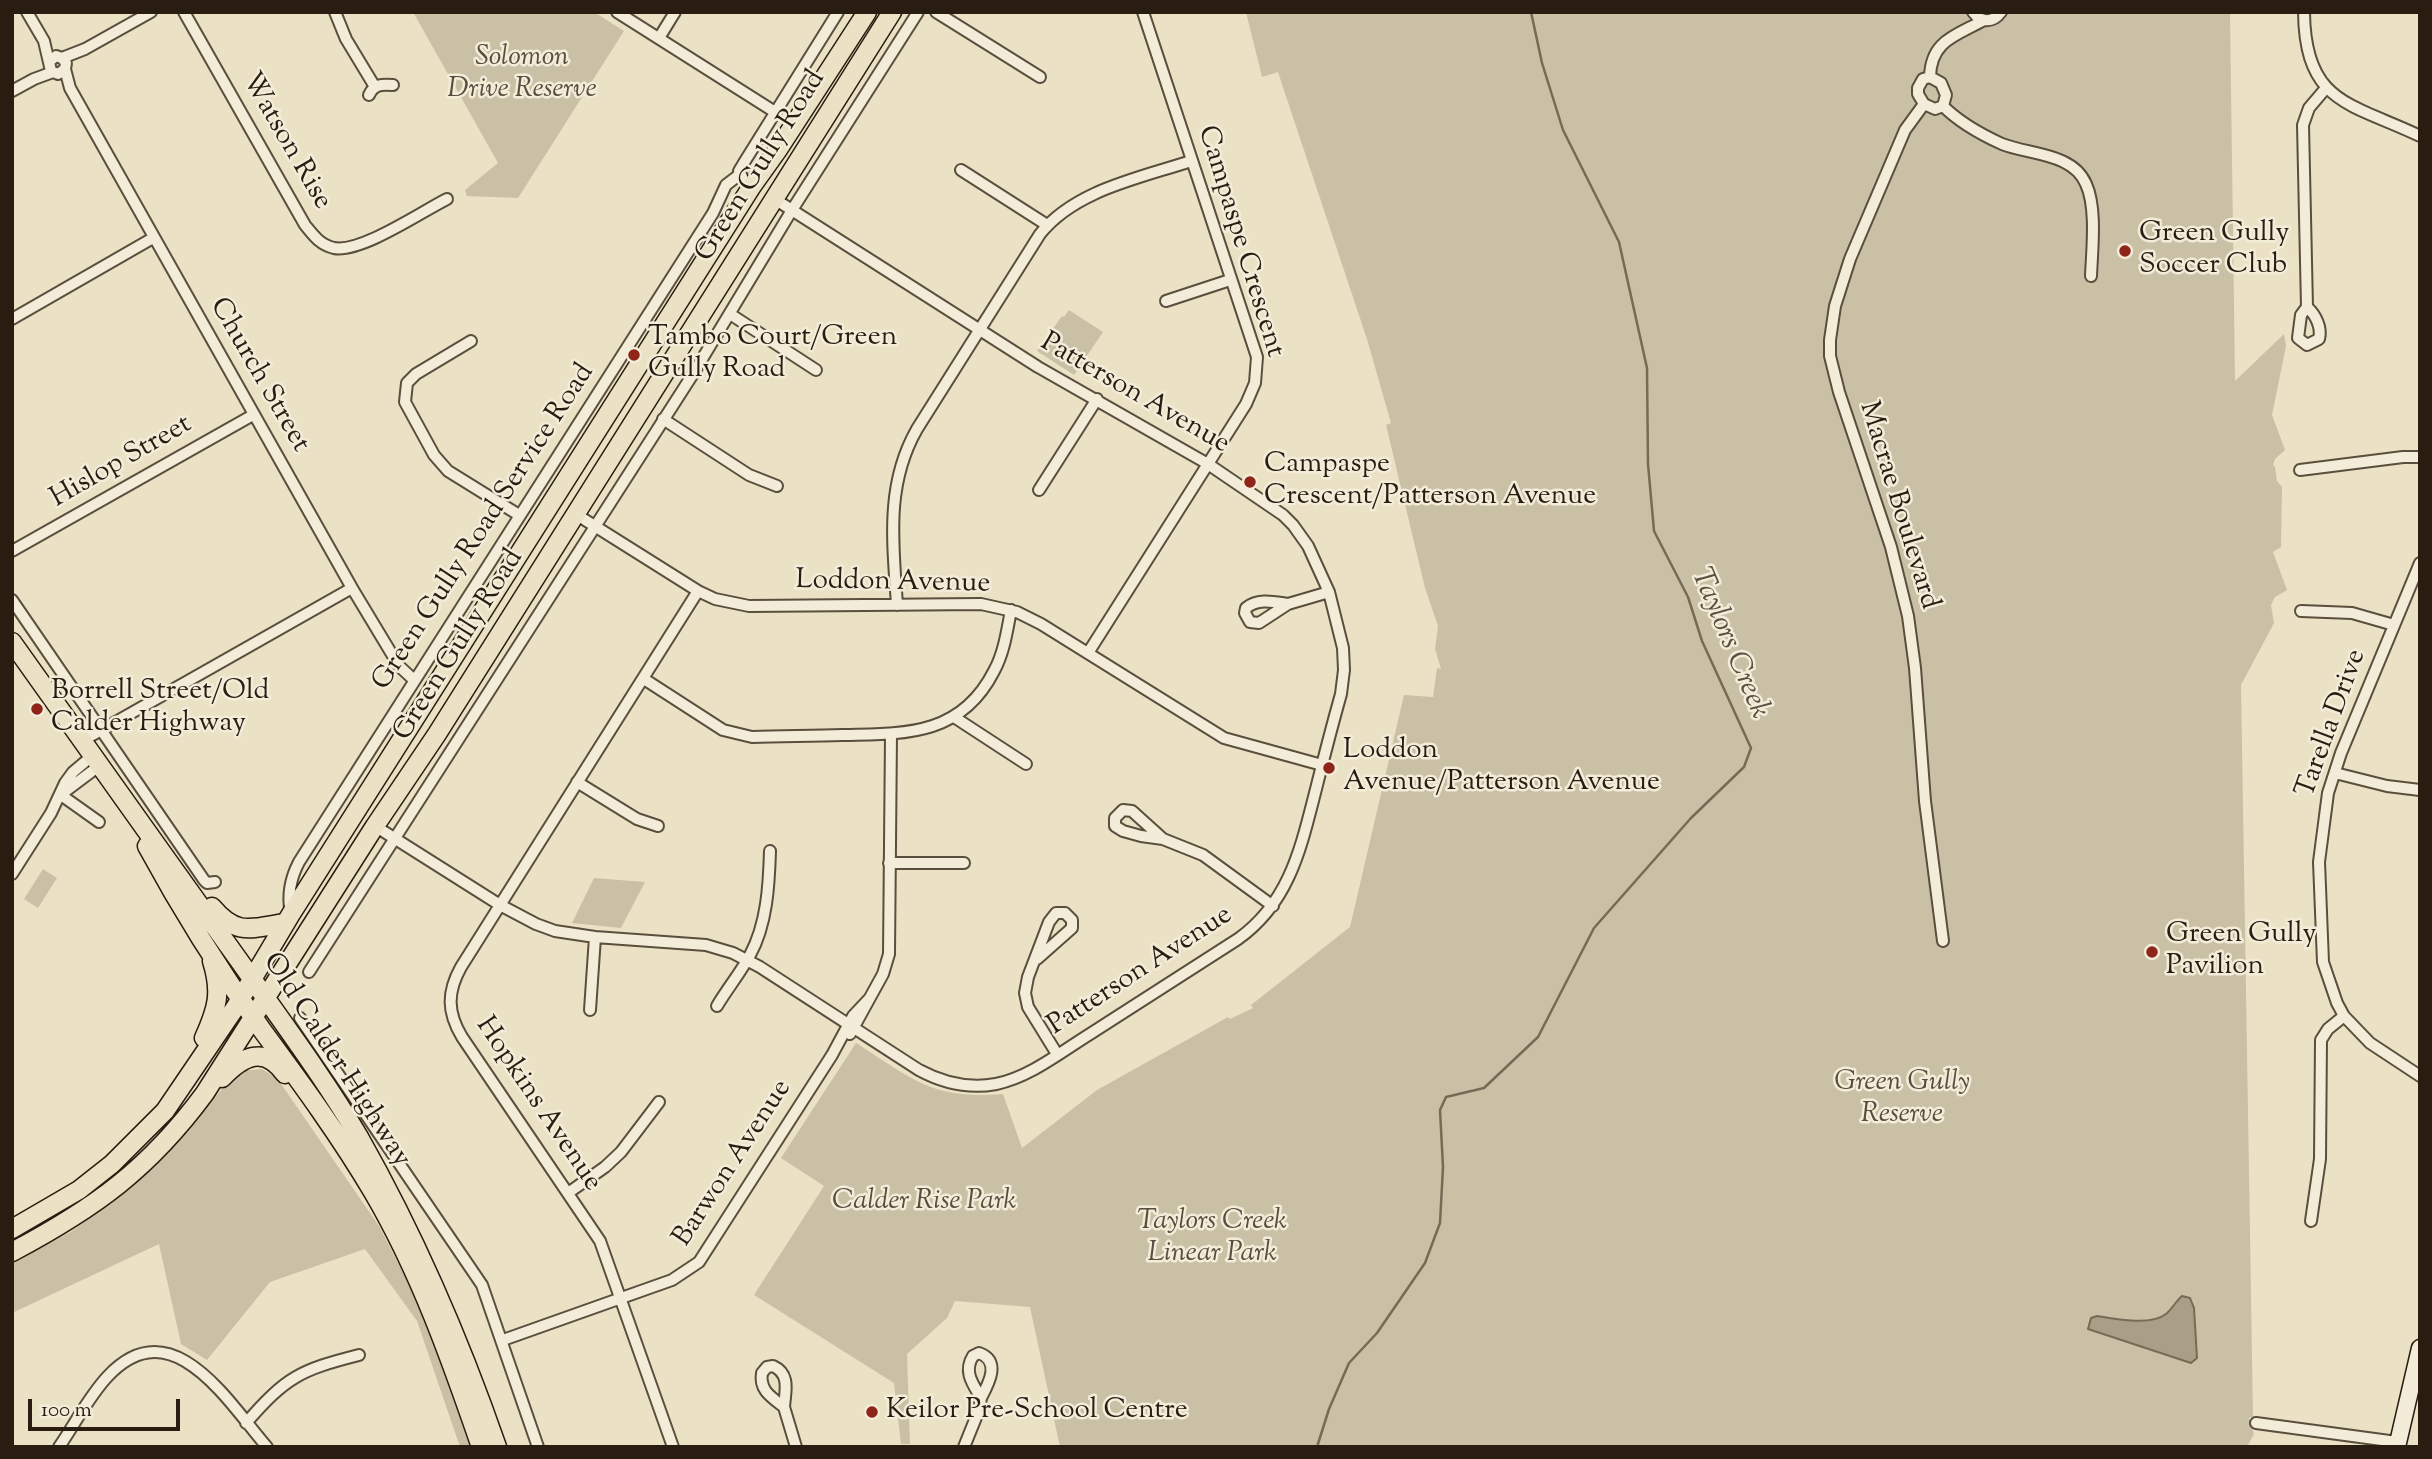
<!DOCTYPE html>
<style>
body{margin:0}
#map{position:relative;width:2432px;height:1459px;overflow:hidden;background:#ebe2c5;font-family:"Sorts Mill Goudy",serif}
canvas{display:block}
.frame{position:absolute;inset:0;border:14px solid #291c10;pointer-events:none}
.scale{position:absolute;left:28px;top:1399px;width:152px;height:32px;box-sizing:border-box;border:4px solid #291c10;border-top:0;padding-left:9px;font-size:21px;line-height:24px;white-space:nowrap;color:#291c10;-webkit-text-stroke:5px #f2ecd9;paint-order:stroke}
</style>
<div id="map">
<canvas width="2432" height="1459"></canvas>
<div class="frame"></div>
<div class="scale">100 m</div>
</div>
<script>
const c = document.querySelector('canvas').getContext('2d');
c.lineJoin = 'round';
function fillPath(path, color) { c.fillStyle = color; c.fill(path, 'evenodd'); }
function trace(path, color, width, dash) { c.strokeStyle = color; c.lineWidth = width; c.lineCap = dash ? 'butt' : 'round'; c.setLineDash(dash || []); c.stroke(path); }
function label(font, color, halo, rows, align = 'center') {
  c.font = font + ' "Sorts Mill Goudy",serif'; c.lineWidth = 5; c.setLineDash([]); c.textBaseline = 'middle'; c.strokeStyle = halo; c.fillStyle = color; for (const [text, x, y, turn = 0] of rows) {
    c.save(); c.translate(x, y); c.rotate((+turn || 0) * Math.PI / 180); c.textAlign = isNaN(turn) ? turn : align; if (halo) c.strokeText(text, 0, 0); c.fillText(text, 0, 0); c.restore();
  }
}
const green = new Path2D(`
 M413,12H594L624,31L518,198L467,196L465,190L498,163Z
 M1246,12H2230L2235,381L2284,334L2286,346L2272,415L2285,450L2275,459L2273,465L2275,467L2277,481L2282,487L2281,547L2273,552L2287,590L2275,597L2271,605L2274,623L2241,685L2253,1417L2249,1418L2254,1434L2247,1447H1060L1030,1307L955,1301L947,1318L907,1354L910,1444H901L894,1383L754,1295L824,1186L781,1158L856,1043C913,1079 932,1100 1003,1094L1022,1148L1097,1090L1228,1017L1230,1019L1253,1008L1251,1005L1350,927L1404,695L1433,697L1437,668L1441,669L1435,649L1438,626L1425,588L1386,425L1391,423L1367,339L1278,72L1262,77Z
 M1069,310L1103,332L1074,375L1037,351L1062,316L1064,317Z
 M43,869L57,878L38,908L24,899Z
 M594,878L645,882L621,928L572,923Z
 M262,1069L277,1078L379,1226L414,1294L476,1447H460L417,1321L365,1249L270,1282L207,1360L181,1344L159,1244L12,1313V1264L72,1231L114,1201L171,1147L229,1081L241,1071Z`);
const water = new Path2D(`
 M2182,1296L2190,1298L2194,1308L2197,1358L2191,1363L2088,1329L2091,1318L2097,1316C2115,1319 2151,1326 2166,1314C2172,1309 2176,1301 2182,1296Z`);
const stream = new Path2D(`
 M1317,1447L1329,1409L1349,1363L1377,1333L1425,1263L1440,1223L1443,1167L1440,1110L1446,1097L1484,1088L1538,1037L1594,928L1691,818L1744,767L1751,748L1702,641L1688,597L1654,531L1648,464L1647,368L1619,242L1563,130L1542,63L1531,12`);
const street = new Path2D(`
 M27,12L44,41L51,71L58,74L65,69L66,63L62,58L56,56L50,61
 M184,12L305,225C313,235 320,245 334,248C361,253 421,212 447,199
 M335,12L346,39L375,87
 M617,12L775,112
 M936,12L1040,77
 M1973,12C1981,23 1993,23 2001,12
 M2304,12C2305,104 2351,103 2420,136
 M659,38L675,12
 M62,58L85,49L151,12
 M65,69L70,88L352,588L399,666L414,680
 M1930,77L1941,83L1946,95L1943,106L1935,109L1924,104L1918,94V88L1923,79Z
 M1930,77C1931,40 1956,36 1984,20
 M12,91L34,79L53,72
 M369,95C374,84 382,84 393,85
 M1924,104L1905,130L1850,259L1835,306L1830,340V356L1839,392L1891,547L1908,616L1915,668L1925,801L1943,941
 M1943,106C1960,123 1980,134 2002,144C2030,155 2073,153 2086,184C2097,208 2092,250 2091,276
 M961,170L1047,225
 M743,179L739,171L745,161L838,12
 M1166,301L1230,280
 M2307,307C2316,315 2322,328 2319,339L2307,345L2298,338L2301,315L2307,307L2303,125L2309,108L2326,88
 M730,314L816,370
 M12,319L153,238
 M471,341L416,374L407,383L405,402L434,455L448,471L519,515
 M663,419L749,475L777,486
 M2300,470L2403,457H2420
 M1039,490L1097,399
 M574,513L698,591L715,599L749,606L981,604L1017,612L1041,624L1224,738L1322,765
 M12,551L253,415
 M2420,563L2341,753L2328,793L2319,862L2323,962L2337,1003L2344,1016L2370,1043L2420,1076
 M12,600L204,880L207,883L215,882
 M1288,604C1274,602 1258,598 1246,608L1245,613L1250,622L1259,623L1288,604L1329,592
 M897,605C893,543 885,485 917,429L1040,234C1075,190 1140,178 1191,161
 M2301,611L2352,613L2394,625
 M1088,653L1246,404L1255,383L1257,357L1143,12
 M644,679L723,730L752,737C782,736 812,736 842,735C905,734 961,736 994,671C1004,653 1007,631 1011,610
 M954,717L1026,764
 M82,741L352,588
 M2335,773L2387,786L2420,790
 M577,782L637,819L658,826
 M63,793L99,766
 M61,795L99,822
 M375,826L500,905L536,924L555,931L595,937L706,945L733,953L760,967L919,1070C943,1083 969,1089 996,1084C1030,1077 1061,1052 1090,1034C1139,1002 1189,971 1238,939C1290,902 1301,847 1316,789C1324,757 1332,726 1341,694L1344,670L1343,648L1329,592L1308,546L1293,525L1283,515L1208,464L1038,367L773,198
 M1163,839L1132,811L1123,810L1115,818V826L1123,831L1141,836L1163,839L1203,855L1273,906
 M889,863H964
 M12,874L51,813L65,783L73,772L92,756
 M291,914C287,895 290,879 299,862L713,213L726,185L739,175
 M1037,959L1072,928V920L1065,913H1056L1049,922L1028,977L1025,993L1028,1007L1057,1054
 M309,972L693,374L792,210L918,12
 M717,1006C727,989 741,972 750,955C767,924 769,885 770,851
 M590,1010L595,937
 M300,1018L482,1285L538,1447
 M850,1034L883,974L889,954L891,735
 M568,1193L605,1167L621,1152L659,1102
 M2311,1221L2320,1159L2321,1040L2328,1029L2344,1016
 M503,1340L672,1280L699,1262L832,1055L853,1016L869,999
 M979,1353C1001,1361 989,1383 981,1398C973,1384 963,1372 973,1356Z
 M773,1366C791,1374 785,1392 784,1407C771,1397 759,1390 762,1373L767,1367Z
 M784,1407L796,1447
 M246,1423C286,1377 300,1370 359,1355
 M2256,1423L2397,1442
 M59,1447C75,1424 89,1396 108,1376C172,1308 228,1402 267,1447
 M673,1447L600,1241L462,1037C447,1012 447,992 461,967L698,591
 M964,1447L979,1410L981,1398`);
const secondary = new Path2D(`
 M2397,1447L2420,1348`);
const primary = new Path2D(`
 M12,642C89,751 166,858 243,966C283,1023 324,1078 359,1137C415,1236 460,1340 497,1447
 M147,846C181,909 220,971 262,1030C301,1083 340,1136 373,1192C420,1272 451,1360 481,1447
 M212,907C237,937 252,928 285,923
 M204,1038C217,1009 222,993 212,961
 M222,1078C243,1056 264,1045 285,1074
 M12,1229L79,1190L112,1164L165,1111L235,1008L291,914L752,186L777,151L867,12
 M12,1252C95,1208 149,1169 205,1093L375,826L437,734L892,12`);
const markers = [
 [2125,251,7,"#8f2418"],
 [634,355,7,"#8f2418"],
 [1250,482,7,"#8f2418"],
 [37,709,7,"#8f2418"],
 [1329,768,7,"#8f2418"],
 [2152,952,7,"#8f2418"],
 [872,1412,7,"#8f2418"]
];
const parkNames = [
 ["Solomon",522,59],
 ["Drive Reserve",522,91],
 ["Green Gully",1902,1084],
 ["Reserve",1902,1116],
 ["Calder Rise Park",924,1203],
 ["Taylors Creek",1212,1223],
 ["Linear Park",1212,1255]
];
const streetNames = [
 ["Watson Rise",285,142,60],
 ["Green Gully Road",762,167,-58],
 ["Campaspe Crescent",1239,242,73],
 ["Church Street",258,376,60],
 ["Patterson Avenue",1134,395,30],
 ["Hislop Street",122,463,-30],
 ["Macrae Boulevard",1897,506,73],
 ["Green Gully Road Service Road",485,528,-57],
 ["Loddon Avenue",893,584,1],
 ["Green Gully Road",460,646,-58],
 ["Tarella Drive",2333,724,-70],
 ["Patterson Avenue",1141,972,-33],
 ["Old Calder Highway",335,1061,57],
 ["Hopkins Avenue",537,1105,56],
 ["Barwon Avenue",734,1164,-57]
];
const poiNames = [
 ["Green Gully",2139,235],
 ["Soccer Club",2139,267],
 ["Tambo Court/Green",648,339],
 ["Gully Road",648,371],
 ["Campaspe",1264,466],
 ["Crescent/Patterson Avenue",1264,498],
 ["Borrell Street/Old",51,693],
 ["Calder Highway",51,725],
 ["Loddon",1343,752],
 ["Avenue/Patterson Avenue",1343,784],
 ["Green Gully",2166,936],
 ["Pavilion",2166,968],
 ["Keilor Pre-School Centre",886,1412]
];
const waterNames = [
 ["Taylors Creek",1728,644,67]
];
fillPath(green, '#cac0a6');
fillPath(water, '#a99f87');
trace(water, '#766b57', 2);
trace(stream, '#766b57', 2.5);
trace(street, '#5a4e3d', 14);
trace(secondary, '#291c10', 19);
trace(primary, '#291c10', 21);
trace(street, '#f2ecd9', 10);
trace(secondary, '#f2ecd9', 16);
trace(primary, '#ebe2c5', 18);
for (const [x, y, r, color] of markers) { const dot = new Path2D(); dot.arc(x, y, r, 0, 2 * Math.PI); c.fillStyle = color; c.fill(dot); trace(dot, '#f2ecd9', 2.5); }
label('italic 28px', '#594d3d', '#f2ecd9', parkNames);
label('28px', '#291c10', '#f2ecd9', streetNames);
label('28px', '#291c10', '#f2ecd9', poiNames, 'left');
label('italic 30px', '#5c5040', '#f2ecd9', waterNames);
</script>
